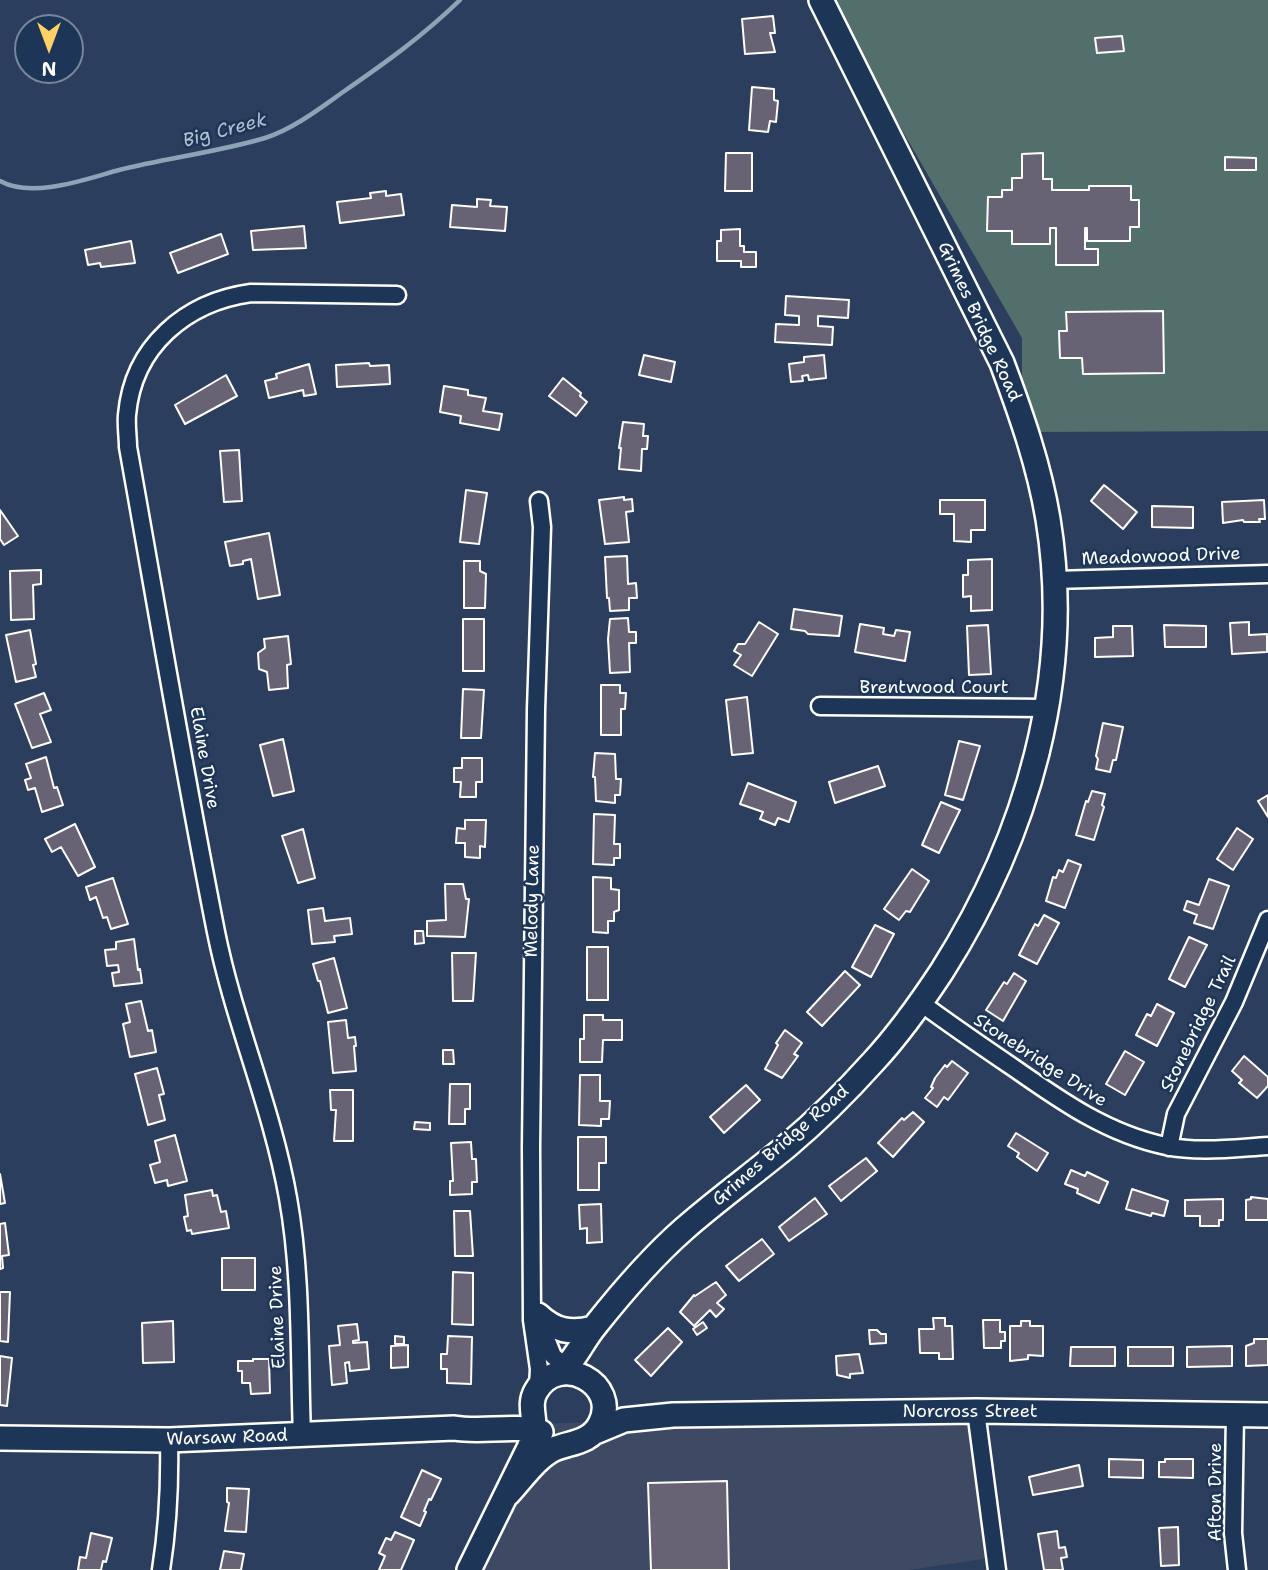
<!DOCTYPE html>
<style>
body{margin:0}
#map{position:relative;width:1268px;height:1570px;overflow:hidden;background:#2c3e5d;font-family:"Shantell Sans",sans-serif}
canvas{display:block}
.north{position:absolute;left:14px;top:14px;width:70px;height:70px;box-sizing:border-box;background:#1d3557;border:2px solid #77869a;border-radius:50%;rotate:180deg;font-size:19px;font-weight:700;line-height:28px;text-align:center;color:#fff}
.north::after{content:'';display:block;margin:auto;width:24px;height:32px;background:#ffd166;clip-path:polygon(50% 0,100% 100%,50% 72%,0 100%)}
</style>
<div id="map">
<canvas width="1268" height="1570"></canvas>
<div class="north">N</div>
</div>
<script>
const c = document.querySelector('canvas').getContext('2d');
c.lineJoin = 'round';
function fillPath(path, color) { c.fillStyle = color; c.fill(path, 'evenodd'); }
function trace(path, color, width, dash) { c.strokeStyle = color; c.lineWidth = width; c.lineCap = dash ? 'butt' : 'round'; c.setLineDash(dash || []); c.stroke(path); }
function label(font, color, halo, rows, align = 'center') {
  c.font = font + ' "Shantell Sans",sans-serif'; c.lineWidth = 5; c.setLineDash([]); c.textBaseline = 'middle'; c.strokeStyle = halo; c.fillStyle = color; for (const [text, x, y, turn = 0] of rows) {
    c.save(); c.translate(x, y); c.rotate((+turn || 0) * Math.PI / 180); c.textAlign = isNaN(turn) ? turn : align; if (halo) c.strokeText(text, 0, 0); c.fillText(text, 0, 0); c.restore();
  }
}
const built = new Path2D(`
 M976,1411L990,1558L909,1570H467L531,1424Z`);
const green = new Path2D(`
 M827,0H1268V431L1022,432V338Z`);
const stream = new Path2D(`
 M0,181C32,199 86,179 119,170C167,158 218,152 265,138C293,129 319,109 343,92C385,63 423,36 460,0`);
const building = new Path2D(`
 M773,16L775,33H770L775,52L745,54L742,19Z
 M1122,36L1124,51L1097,53L1095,38Z
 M752,87L774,89V100L778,101L776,122L770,121L768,132L749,130Z
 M726,153H752V191H725Z
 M1043,153V179H1052V190H1089V186H1131V200H1139V227H1130V241H1087V228H1085V249H1098V265H1056V228H1050V244H1012V231H987L988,197H1002V190H1012V178H1022V154Z
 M1225,157L1256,158V170H1225Z
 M386,191V196L401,194L404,215L340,223L337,202L371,198L370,193Z
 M477,199L491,200L490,206L507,207L505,231L450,227L452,205L477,207Z
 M304,226L306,248L253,250L251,231Z
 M740,229V246H744V252H756V267H741V261H717V241H721V230Z
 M221,234L228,254L178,273L170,253Z
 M131,241L135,263L101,267L100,263L88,265L85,250Z
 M786,296L849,300L848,318L818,316V326L833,327L832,345L775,342L776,324L799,325V316L785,315Z
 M1163,311L1164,373L1083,374L1082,358H1060L1059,331H1067L1066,312Z
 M644,355L675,362L671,382L639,375Z
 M824,355L826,378L809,380L808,375L802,376L803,381L791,382L789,364L804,362V357Z
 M369,363L370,366L389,365L390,384L337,387L336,365Z
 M309,364L316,394L304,396L303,390L269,398L265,381L277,378L276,374Z
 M226,375L237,396L185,424L175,405Z
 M563,378L581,393L580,396L587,402L576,416L549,396Z
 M444,386L468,390V395L486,398L483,411L502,414L499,430L460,423L461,416L440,412Z
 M623,422L644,424L643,436H648L647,449H642L641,471L619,469L621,448H619Z
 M239,450L242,501L224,502L220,451Z
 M1104,485L1137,512L1123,529L1091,501Z
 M466,490L487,493L479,544L460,542Z
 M624,497V500L632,499L633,511L626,512L629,542L605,544L599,500Z
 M940,500H985V530H971V542L954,541V514H940Z
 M1264,500L1265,519H1259L1260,522H1244L1243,520L1223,523L1222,502Z
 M1152,506L1193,507V528L1152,527Z
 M0,510L18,536L4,545L0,539Z
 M269,533L280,595L258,599L251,559L243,561V564L230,566L225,542Z
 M627,556L628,584L636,583L637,598H629V610L610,611L609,598H607L605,557Z
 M992,559V610L971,611V596L963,597V575H968V560Z
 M464,561H480V571L486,574L485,608H464Z
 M41,570V584L33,585L34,619L11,620L10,571Z
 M794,609L842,616L839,636L808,634L805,631L791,629Z
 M628,618L629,632H636V643H629L630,672L610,673L608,639L610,619Z
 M463,619H484V671H463Z
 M759,622L778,634L752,676L734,665L741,655L734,651L738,644H745Z
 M1249,622V635L1267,634V652L1232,654L1230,623Z
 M860,624L884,628L883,634L894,636L896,630L910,632L905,661L855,652Z
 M988,625L991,674L969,675L967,626Z
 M1164,625L1206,626V647H1165Z
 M1113,626H1132L1133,656L1095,657V638L1113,637Z
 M30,630L36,664L33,665L36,677L16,682L6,635Z
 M288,636L291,664L287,665L288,688L269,690L267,672L259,669L258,653L265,648L264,639Z
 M601,685H620V693H626L625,709H621V735H601Z
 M463,689L484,690L481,738H461Z
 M44,693L51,710L40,714L51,742L32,748L15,704Z
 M747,697L753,753L732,755L726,700Z
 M1103,723L1123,727L1116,760H1113L1110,772L1096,769L1098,759L1096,756Z
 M283,739L294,791L273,796L260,745Z
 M959,741L980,746L963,800L945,795Z
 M595,753L615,754L616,779H621L620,795H615V803L596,801L595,777H593Z
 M46,757L54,788L57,787L63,805L42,812L35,788L28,790L25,780L31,778L26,764Z
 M462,758H482V782H476V797H460L461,782H454V768H462Z
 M878,766L885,786L835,803L829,782Z
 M748,783L796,802L789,822L778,818L775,825L760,819L763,812L740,804Z
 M1092,791L1105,794L1102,805L1104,807L1094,840L1076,835L1086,801L1088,802Z
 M1268,795V817L1258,801Z
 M941,802L960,810L939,853L922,845Z
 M594,814L615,815L614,844H620V858H614V865L593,864Z
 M465,820H486L485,847L480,846V858L465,857V843H456L457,828L465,829Z
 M75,824L95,867L78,876L61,847L52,852L45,839Z
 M1237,828L1253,839L1233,870L1217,859Z
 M303,829L315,878L298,883L282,836Z
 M1068,860L1081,865L1065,908L1046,901L1053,877L1056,878L1059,870L1063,872Z
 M912,869L929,881L910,912L906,911L899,920L884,909Z
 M593,877L611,878V889L619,890V910L614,912V921H608V933L593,932Z
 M113,878L128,924L111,929L107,917L103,918L96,897L90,900L86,887Z
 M1209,879L1229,886L1213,929L1194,923L1197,915L1184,910L1187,901L1199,905Z
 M445,884H463L466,899H469L465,937L427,936V921L446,920Z
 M323,908L325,921L350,918L352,934L334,936L335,942L312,944L308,910Z
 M1044,915L1059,923L1037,964L1019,955L1035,924L1038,926Z
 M875,925L894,934L871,977L852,967Z
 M415,931H423L424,943L415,944Z
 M1189,937L1207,945L1185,987L1169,979Z
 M134,939L138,970L140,969L142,983L114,986L112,973L119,972L118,965L107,966L105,950L116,949V942Z
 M587,947H608V1000H587Z
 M452,953H476L473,1001H453Z
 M334,958L347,1008L328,1013L320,981H318L313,964Z
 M845,971L860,985L822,1026L807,1012Z
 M1014,973L1026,981L1003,1021L986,1010L1004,982L1007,984Z
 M141,1001L148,1031L152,1030L156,1052L130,1057L123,1024L130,1022L126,1004Z
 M1157,1004L1174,1013L1157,1046L1136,1035L1147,1014L1151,1016Z
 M584,1015H603V1020H622V1040H603L602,1062H580V1039H584Z
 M346,1020L348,1038L355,1037L356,1046H354L356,1071L333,1073L328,1022Z
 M785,1030L802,1043L794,1054L798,1056L782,1078L765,1069L778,1045L776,1043Z
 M443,1050H453L454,1064H443Z
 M1125,1051L1144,1062L1125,1095L1106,1084Z
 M1244,1056L1268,1077V1086L1257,1098L1239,1083L1242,1080L1232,1071Z
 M952,1061L968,1073L948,1100L944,1097L937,1107L925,1098L933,1088L931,1087L935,1078L945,1065L947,1067Z
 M157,1068L164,1094L159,1095L165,1120L148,1125L135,1074Z
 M580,1075H600V1101H610L609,1119H601V1126L579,1125Z
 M450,1084H470V1109H465V1124H449Z
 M746,1085L760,1100L724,1133L710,1117Z
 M330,1090H353V1141H334L336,1110H331Z
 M913,1112L924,1122L893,1157L878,1143L902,1118L904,1120Z
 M415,1122L430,1123V1130L414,1129Z
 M1016,1133L1048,1153L1037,1171L1017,1157L1019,1153L1008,1146Z
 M175,1135L187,1181L168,1186L167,1180L155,1183L150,1165L160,1162L155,1141Z
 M578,1137H606V1163H599V1190H578Z
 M471,1142L472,1159H476L477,1182H472V1194L450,1195V1181H453L451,1143Z
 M866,1158L877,1171L841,1201L829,1186Z
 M1071,1170L1085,1176L1087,1172L1108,1182L1099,1203L1077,1193L1078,1189L1065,1184Z
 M0,1174L5,1203L0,1204Z
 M1132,1189L1168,1201L1164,1216L1152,1213L1151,1216L1126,1209Z
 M212,1190L213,1196L217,1195L221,1212L226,1211L229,1228L192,1234L191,1230L187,1231L184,1217L188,1216L185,1195Z
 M1251,1197L1268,1199V1220H1246V1200L1251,1199Z
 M815,1198L827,1214L789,1241L779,1227Z
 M1223,1199V1220H1219V1226H1200V1216H1185V1200Z
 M601,1204L602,1242L587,1243V1228L580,1229L579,1205Z
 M454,1211H470L473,1256H455Z
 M5,1223L9,1255L2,1256L3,1268L0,1269V1224Z
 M762,1239L774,1254L739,1281L726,1266Z
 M222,1258H255V1290H222Z
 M453,1272L473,1273V1325L452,1324Z
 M716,1282L726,1295L717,1303L724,1309L716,1317L710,1310L694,1326L680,1312L694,1295L695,1296Z
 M0,1292H10L8,1342L0,1341Z
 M933,1318H945V1326H952L953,1359H939V1353H920L919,1329H934Z
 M983,1320H1000V1332H1005V1341H1001V1348H984Z
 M173,1321L174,1362L143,1363L142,1323Z
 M1021,1321H1030V1326H1043V1356L1028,1355V1359L1010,1361V1326H1021Z
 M703,1322L707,1328L697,1335L693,1329Z
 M357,1324L359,1340L353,1341V1343L367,1342L369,1369L350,1371L349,1362L345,1363L347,1383L332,1385L329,1346L340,1345L338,1326Z
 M668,1328L682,1342L651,1376L635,1360Z
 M869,1330H877L881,1334H886V1343L870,1344Z
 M395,1336L404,1337V1344H395Z
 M448,1336L472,1337L471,1384L447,1383V1369H441V1354H447Z
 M1254,1339H1268V1365L1246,1366V1346L1254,1343Z
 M408,1345V1367L391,1368V1346Z
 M1232,1346V1366L1187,1367V1347Z
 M1071,1347H1115V1366H1070Z
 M1128,1347H1173V1366H1128Z
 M859,1354L863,1373L850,1374V1378L837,1375L836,1356Z
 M0,1356L12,1358L7,1406L0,1405Z
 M253,1359H269L270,1393L251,1394L250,1383H242V1371H238V1361H253Z
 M1109,1459L1143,1460V1478L1109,1477Z
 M1165,1459H1193V1478L1159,1477V1462H1165Z
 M1079,1465L1083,1486L1033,1495L1029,1477Z
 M422,1470L441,1479L431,1500L429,1499L424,1511L426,1512L420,1526L401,1517Z
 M727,1481L729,1570H651L648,1483Z
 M227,1488L249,1489L246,1532L225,1531L229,1503L227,1502Z
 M1178,1527L1179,1565L1161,1566L1159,1528Z
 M1057,1531L1059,1548L1065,1547L1067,1557L1061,1558L1063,1570H1044L1038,1534Z
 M395,1532L414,1540L401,1570H379L385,1556L379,1553L386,1538L391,1540Z
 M91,1533L112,1538L106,1562L103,1561L101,1570H78L80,1557L86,1558Z
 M224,1551L244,1554L241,1570H220Z`);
const street = new Path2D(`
 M1054,580L1268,574
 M820,706L1047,708
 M921,1003C951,1025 983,1047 1014,1068C1061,1101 1108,1134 1166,1146C1199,1153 1235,1148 1268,1146
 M1169,1147L1176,1114L1234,1002L1268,920
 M540,1324L553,1356L566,1367
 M538,1387L539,1369L532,1320L531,1147L536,710L542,527L539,501
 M976,1411L997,1570
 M1235,1415L1233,1533L1237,1570
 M302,1436C299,1357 302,1276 288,1198C272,1107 234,1022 216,932C184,771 157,609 128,447C128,437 126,425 127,415C133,346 186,302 251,293L397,295
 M161,1570C168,1526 170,1484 169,1440`);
const secondary = new Path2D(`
 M538,1315C555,1331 571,1334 593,1328
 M558,1373C576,1360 581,1343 595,1326C622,1292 651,1258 684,1229C717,1200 753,1174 787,1146C818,1120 846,1092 873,1062C899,1034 921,1003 942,971C1027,837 1074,678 1048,519C1039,465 1021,414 1002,363L821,0
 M595,1432L624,1420L673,1415L976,1411L1268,1415
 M0,1438L169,1440L454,1428C483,1433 513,1424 541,1432
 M469,1570L529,1448C532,1441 534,1434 534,1427C534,1414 529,1403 536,1391C559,1351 621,1384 600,1424C590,1443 571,1442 554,1449C536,1458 522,1479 508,1494`);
const streetNames = [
 ["Grimes Bridge Road",979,322,65],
 ["Meadowood Drive",1161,557,-2],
 ["Brentwood Court",934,688],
 ["Elaine Drive",204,758,80],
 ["Melody Lane",533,901,-89],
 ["Stonebridge Trail",1199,1024,-64],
 ["Stonebridge Drive",1040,1061,33],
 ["Grimes Bridge Road",781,1146,-41],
 ["Elaine Drive",278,1317,-92],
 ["Norcross Street",970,1412],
 ["Warsaw Road",227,1438,-2],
 ["Afton Drive",1216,1492,-90]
];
const waterNames = [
 ["Big Creek",225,131,-15]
];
fillPath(built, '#3e4964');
fillPath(green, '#536f6c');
trace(stream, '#8ca5b6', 4.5);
fillPath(building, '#686374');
trace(building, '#fff', 2);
trace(street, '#fff', 21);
trace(secondary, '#fff', 28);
trace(street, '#1d3557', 16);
trace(secondary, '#1d3557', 23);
label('18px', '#fff', '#1d3557', streetNames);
label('italic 19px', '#b2c3cf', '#1d3557', waterNames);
</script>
